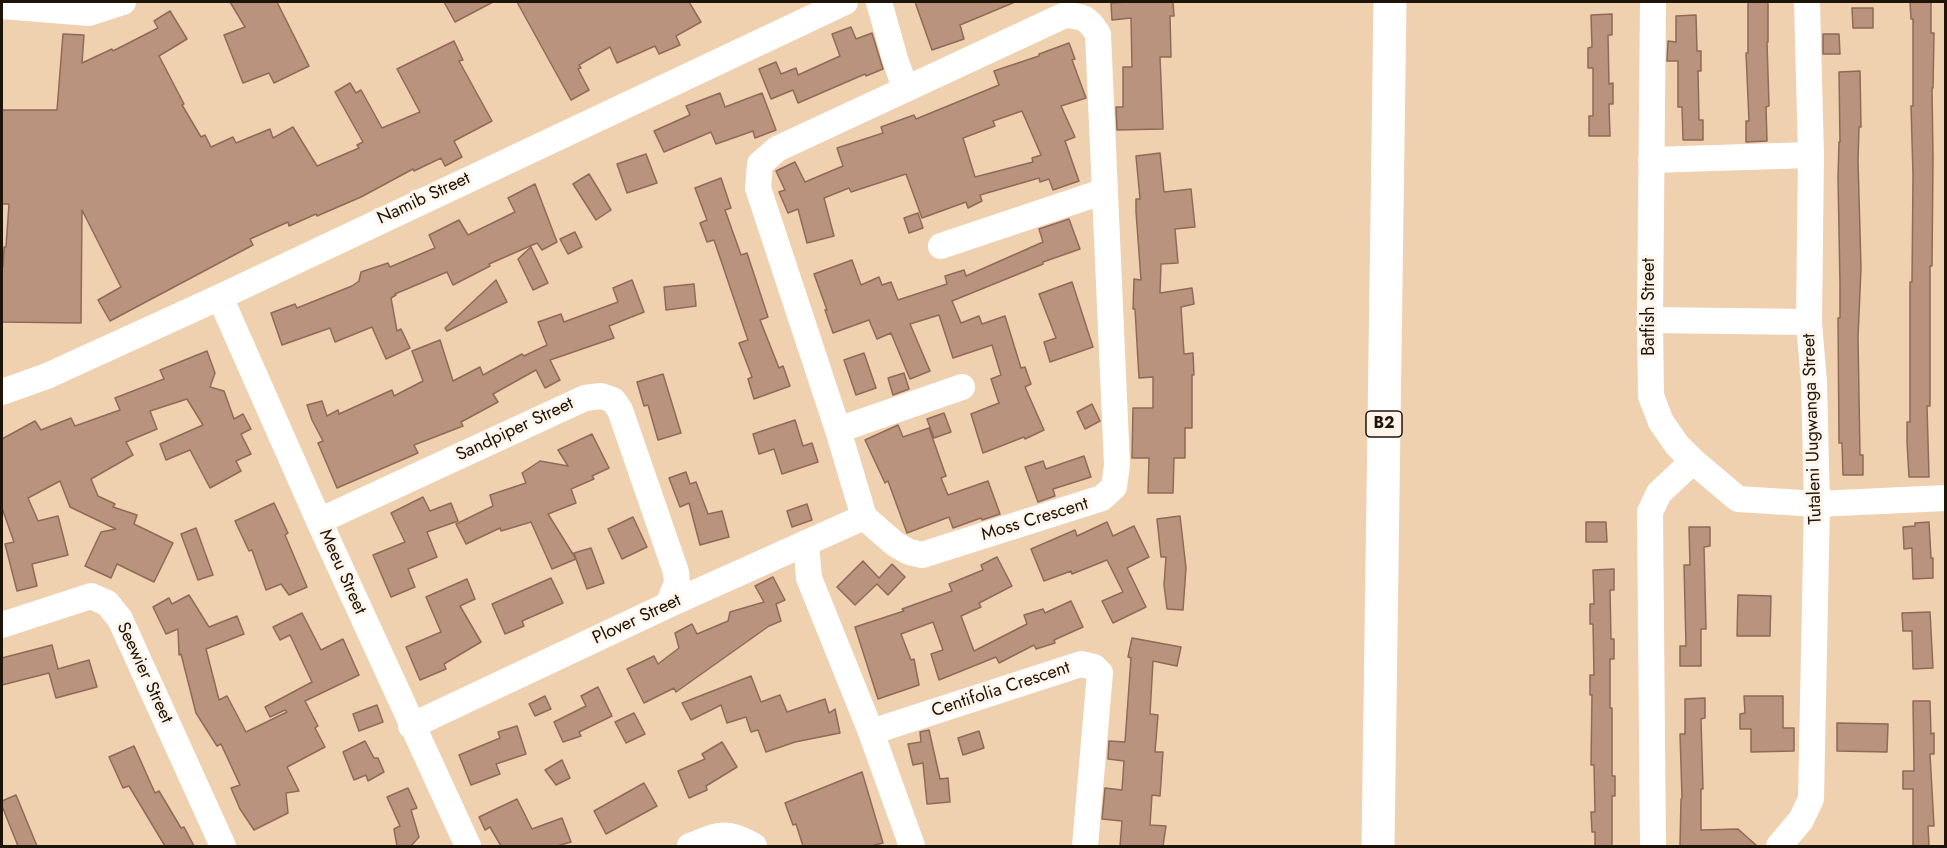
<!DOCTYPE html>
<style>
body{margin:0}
#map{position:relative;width:1947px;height:848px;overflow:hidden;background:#efd0af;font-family:Jost,sans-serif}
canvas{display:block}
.frame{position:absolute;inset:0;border:3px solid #1f1408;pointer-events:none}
</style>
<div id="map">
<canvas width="1947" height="848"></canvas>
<div class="frame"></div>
</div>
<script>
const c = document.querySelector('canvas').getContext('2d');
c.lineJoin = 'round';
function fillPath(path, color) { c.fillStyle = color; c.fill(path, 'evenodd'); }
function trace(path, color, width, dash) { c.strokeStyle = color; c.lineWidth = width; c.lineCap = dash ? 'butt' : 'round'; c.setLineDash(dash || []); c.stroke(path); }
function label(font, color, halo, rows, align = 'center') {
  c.font = font + ' Jost,sans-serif'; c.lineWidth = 6; c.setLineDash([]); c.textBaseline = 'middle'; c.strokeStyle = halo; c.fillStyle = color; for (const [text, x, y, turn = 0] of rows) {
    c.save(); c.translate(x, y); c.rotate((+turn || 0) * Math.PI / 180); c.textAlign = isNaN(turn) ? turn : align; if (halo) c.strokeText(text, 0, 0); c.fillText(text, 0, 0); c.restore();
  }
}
const building = new Path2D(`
 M230,2H277L309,66L274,83L269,73L243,83L224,35L245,27Z
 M444,2H493L455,22Z
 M517,2H689L701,22L676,36L680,45L659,54L655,46L617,63L610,47L579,65L581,68L578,69L589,90L571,100Z
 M915,2H1015L960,25L964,39L932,50Z
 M1128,2H1173L1174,16H1170L1171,57H1160L1163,129L1117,130L1116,107H1123V67H1132L1131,18L1112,20L1111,3Z
 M1748,2H1768V42H1767L1769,106L1766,107L1767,141L1746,142V121H1749L1746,53H1748Z
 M1910,2H1931V33H1934L1933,88H1932L1933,158L1932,266H1930V406H1927L1929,477H1909L1907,442V422H1910V282H1912L1913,175L1911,106H1913V19H1911Z
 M1852,8H1873V28H1853Z
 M170,11L187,39L159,56L184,104L182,105L201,137L205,135L211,147L233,137L236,143L270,129L273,138L293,127L317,166L359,148L357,145L363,142L335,92L350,83L356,93L361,90L382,128L420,112L397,69L454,41L463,60L459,61L492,121L454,141L462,157L445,166L441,158L414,171L413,169L361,197L317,216L316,214L289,226L288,222L250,239L253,245L110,321L98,300L121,287L82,210L81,323L2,322V267H3L4,247H6L9,204H2V110H57L63,34L84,35L82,63L112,49L113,51L158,28L154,21Z
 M1612,14V35H1608L1609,84L1613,83V104H1609L1610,136H1589V116H1593V68H1588V48L1592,47L1591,15Z
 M1696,15L1697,51H1701V71H1698L1699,120H1703V140H1683L1682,107H1678V61H1667L1668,41L1676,42V16Z
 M851,27L856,39L872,33L883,69L866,76L865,74L798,103L793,90L771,99L759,69L776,62L781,74L796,68L798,75L840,56L832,34Z
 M1823,34H1839L1840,54H1823Z
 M1069,43L1075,59L1072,60L1086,98L1061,106L1075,137L1065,141L1079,181L1053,190L1049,179L1040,182L1039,178L980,195L982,201L968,208L966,202L922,218L906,174L851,192L849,188L824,198L834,236L807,243L798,209L788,213L779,192L785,190L776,171L795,162L805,182L843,166L837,148L883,133L881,127L914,115L916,119L999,85L994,71L1039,56V54ZM1022,111L1041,155L1032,158L1033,162L975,177L963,138L995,126L993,121Z
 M1860,71L1861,127H1859L1858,161L1861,268L1858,337L1860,455H1863V475H1843L1842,443H1839L1838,318H1840V284L1838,177L1839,142H1840L1839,72Z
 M720,93L725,107L762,93L776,130L755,138L753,131L716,144L711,132L664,152L654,131L690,115L686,106Z
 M1160,153L1164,192L1191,189L1195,227L1175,229L1178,263L1161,264L1160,293L1192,288L1194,304L1181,307L1184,354L1193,353L1194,375H1192V428H1185V458H1174L1173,493H1148L1149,458H1132L1133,408H1153V377L1139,378L1135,309H1133L1134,279L1141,280L1136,212V199H1140L1136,156Z
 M646,154L657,183L627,193L617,164Z
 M589,174L611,210L596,220L573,184Z
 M721,178L731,208L725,210L741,255L747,253L768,317L760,320L779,368L783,366L790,386L754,399L748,379L752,377L739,343L748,340L714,240L707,242L700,223L707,220L695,188Z
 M535,184L557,242L542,250L537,243L489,264L490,266L453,285L447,272L395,294L396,295L391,298L397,331L401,329L410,348L386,359L372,327L335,342L330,328L282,345L271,313L295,304L297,308L352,286L359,281L361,272L388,263L390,267L435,248L429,235L459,220L468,235L515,212L508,198Z
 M918,213L923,228L909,233L904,218Z
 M1069,219L1080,249L1043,262V264L952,301L961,323L979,316L982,324L1005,316L1021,368L1025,367L1031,384L1025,387L1044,430L1025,439L1024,437L983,453L971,414L999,403L991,379L1001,375L992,345L953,358L939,315L910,324L930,371L910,379L891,333L877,339L869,320L833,333L825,310H827L814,274L852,260L861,285L879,277L882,285L891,282L898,300L947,284L945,276L964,270L966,276L1043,242L1039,229Z
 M575,232L582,247L568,254L560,239Z
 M531,247L548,283L533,290L518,259Z
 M496,280L507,302L447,331L445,328Z
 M632,280L644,312L609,326L614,338L550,360L560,380L545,388L536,370L493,394L498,402L461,422L463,426L414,445L418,453L337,488L318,443L323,441L312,420L307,405L322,401L327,416L338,410L339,414L392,390L394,396L423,381L412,351L440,340L453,381L480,367L483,375L522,354L524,356L547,345L538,322L561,314L564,322L618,302L613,288Z
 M1072,282L1093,347L1050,362L1044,342L1056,338L1039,294Z
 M694,284L696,306L666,310L664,287Z
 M207,351L215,373L210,387L224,391L234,419L243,414L251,429L241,434L251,454L236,461L241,471L210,488L190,450L166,460L160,444L203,425L187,399L150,411L157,429L126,442L133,455L91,479L98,496L115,504L113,507L137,515L134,524L173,543L154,582L117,564L111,578L85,566L101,532L116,529L70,507L60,481L28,498L38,521L58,516L68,555L32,564L37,586L17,591L5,544L14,542L2,508V439L35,421L41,430L71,418L75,426L120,410L115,398L164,379L160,370Z
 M864,353L876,388L856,395L844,360Z
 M904,373L909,389L893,395L888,378Z
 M663,374L681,433L658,440L648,405L644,406L637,382Z
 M1092,404L1100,421L1085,429L1077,412Z
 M944,413L951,432L934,438L927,419Z
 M795,420L803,446L812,443L818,462L782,474L774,449L759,454L753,434Z
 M898,425L903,437L929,428L946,476L941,478L948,495L988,481L1000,514L982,520L981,518L953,528L949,517L907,533L888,481L885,483L865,440Z
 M592,434L609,468L592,476L594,479L571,489L576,503L548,514L576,559L574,553L591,548L604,583L587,589L576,559L552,569L531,522L501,531L500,528L466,544L456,524L493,506L490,495L526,483L522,473L540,461L568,466L558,450Z
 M1084,456L1091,477L1053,489L1055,496L1038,502L1025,467L1043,461L1046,469Z
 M686,472L690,484L696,482L708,514L722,511L729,537L700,545L689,503L680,507L669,478Z
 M423,497L430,511L451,503L458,521L427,532L437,557L408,569L415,587L391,597L373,555L405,542L391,513Z
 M274,503L288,533L285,535L307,587L289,595L281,584L266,590L252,550L249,551L235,521Z
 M807,504L812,520L792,527L787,511Z
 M1180,516L1186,568L1183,610L1167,609L1164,585L1166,557H1161L1157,519Z
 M633,517L647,547L622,559L608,529Z
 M1107,522L1113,536L1134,526L1149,557L1127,568L1146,607L1113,623L1102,601L1123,592L1107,560L1072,574L1071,571L1044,581L1031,549L1075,530L1077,536Z
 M1586,522H1606L1607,542H1586Z
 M1929,522L1931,558H1933V578L1913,579L1912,548L1904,549L1903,527L1915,526V523Z
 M1689,527H1710V546L1704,547L1706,629H1701V666H1680V646H1686L1684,565H1690Z
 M196,528L213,575L198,580L181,534Z
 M997,557L1012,586L979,603L981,607L961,616L974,651L1027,624L1024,615L1043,609L1045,613L1071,601L1083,627L1054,640L1055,643L1036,649L1034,645L999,663L996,657L939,680L931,654L943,650L933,622L901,634L911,660L914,659L919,685L878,699L855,627L904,611L902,609L952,591L949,584L983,570L981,565Z
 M863,561L879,578L892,564L905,577L888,595L877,584L855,605L837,587Z
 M1614,569V590H1610L1611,639H1614V659H1610V708H1612V776H1615V796H1612V846H1595V832H1592L1591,812H1595L1594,765H1591L1592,695H1590V675H1594L1593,624H1590V604H1594L1593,570Z
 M773,577L785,600L776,604L781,621L769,626L676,692L674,688L644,703L627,669L654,656L658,664L679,648L675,633L692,624L697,634L728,621L730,612L764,602L755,586Z
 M551,578L563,603L522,621L524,626L505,634L492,604Z
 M467,579L475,599L460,606L481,642L444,664L446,669L420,680L406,647L441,632L426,597Z
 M189,595L209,627L237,616L244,634L206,649L219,700L227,696L246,732L287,712L285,710L270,717L265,707L312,682L290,635L280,640L273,627L302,613L321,650L343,639L359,675L305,701L318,726L315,728L325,747L287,767L299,791L286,793L288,813L254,830L240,809L231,788L240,785L221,744L217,746L196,713L181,654L179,655L178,629L166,634L153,607L169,598L172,604Z
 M1738,595L1771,596L1770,636H1737Z
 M1930,612L1933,668L1913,669L1912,631H1903L1902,613Z
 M1132,638L1181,647L1177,666L1153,661L1150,714L1158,715L1155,752H1163L1160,796L1152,795L1150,825L1166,826L1163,846H1120L1122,821L1102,819L1105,788L1122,790L1124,761L1108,759L1109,741L1125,742L1131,658L1128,657Z
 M52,645L58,669L89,660L97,687L56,698L49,673L2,685V658Z
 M751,676L761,702L780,695L787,712L825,699L829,713L835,709L840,733L795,742L766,752L758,730L751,732L746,717L727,723L721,705L691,720L682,703Z
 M598,687L612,716L579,732L581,736L563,742L554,722L586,706L581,696Z
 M545,696L551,709L535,716L529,704Z
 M1744,696H1783V728H1794V751L1751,752V729H1740V714L1745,713Z
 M1705,698V718L1701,719L1703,789H1701V830L1738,829L1757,846H1680L1681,799L1682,798L1680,734H1685V699Z
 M1913,701H1930L1931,734L1934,733V754H1930L1934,826H1928L1929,846H1913V789H1903V771H1914Z
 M377,705L383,722L359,731L353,714Z
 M634,713L645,734L626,743L615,722Z
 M1837,723L1888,724L1887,752L1837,751Z
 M517,726L526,754L496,764L500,774L471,785L459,755L500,738L498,732Z
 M929,730L940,779L948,778L950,802L927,804L923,763L913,765L908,744L921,742L920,732Z
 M979,731L984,748L963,755L958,738Z
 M365,741L374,758H378L384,772L368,781L366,775L354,780L343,752Z
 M722,742L737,767L706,786L707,790L689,798L678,771L705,759L702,754Z
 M134,746L155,793L159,791L181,828L184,827L194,846H165L129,786L123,788L109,757Z
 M562,760L570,778L556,785L545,770Z
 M862,772L883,843L871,846H803L796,824L793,825L785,803Z
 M644,783L657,806L606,834L594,811Z
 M408,788L417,808L411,810L419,837L411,846H397L394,829L400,826L387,797Z
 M16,795L37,846H18L2,806V801Z
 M517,799L532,829L562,818L571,842L557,846H501L490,827L485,830L479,817Z`);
const minor = new Path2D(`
 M879,2L895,59L905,88
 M1653,2L1650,320L1651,396L1661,422L1677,445L1693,461L1738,499L1817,504L1946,498
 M2,6L89,13L123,2
 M1065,15C1084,17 1087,17 1098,34L1117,465L1114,487L1102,498L922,555L909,552L895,544L864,517L838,430L758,188L760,164L777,149Z
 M1651,160L1811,155
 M941,246L1105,191
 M220,297L319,521L468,846
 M1650,320L1809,322
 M2,392L47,376L220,297L845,2
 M838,430L962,387
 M319,521L585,398L601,396L613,400L620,410L676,572L677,583L668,605
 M806,543L809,578L871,732L912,846
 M2,625L91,596L107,603L120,619L223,846
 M411,726L668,605L864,517
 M871,732L1081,664L1094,667L1100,673L1085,846
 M690,846C719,835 725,829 754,846
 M1653,846L1650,512L1659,493L1693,461
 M1779,846L1801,820L1811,799L1817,504L1814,382L1809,322L1811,155L1807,2`);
const highway = new Path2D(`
 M1378,846L1390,2`);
const shields = [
 [1384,424,36]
];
const shieldNames = [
 ["B2",1384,424]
];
const streetNames = [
 ["Namib Street",424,199,-25],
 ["Batfish Street",1650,307,-90],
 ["Tutaleni Uugwanga Street",1813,429,-92],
 ["Sandpiper Street",515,430,-25],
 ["Moss Crescent",1035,520,-17],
 ["Meeu Street",342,572,66],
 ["Plover Street",637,620,-25],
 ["Seewier Street",144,673,65],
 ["Centifolia Crescent",1001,690,-18]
];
fillPath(building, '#ba937f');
trace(building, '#906a57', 1.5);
trace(minor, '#fff', 26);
trace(highway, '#fff', 33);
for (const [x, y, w] of shields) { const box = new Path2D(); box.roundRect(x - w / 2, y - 13, w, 26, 4.5); c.fillStyle = '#fff5eb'; c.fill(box); trace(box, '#1f1408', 1.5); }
label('bold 16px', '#1f1408', null, shieldNames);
label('18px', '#1f1408', '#fff5eb', streetNames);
</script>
